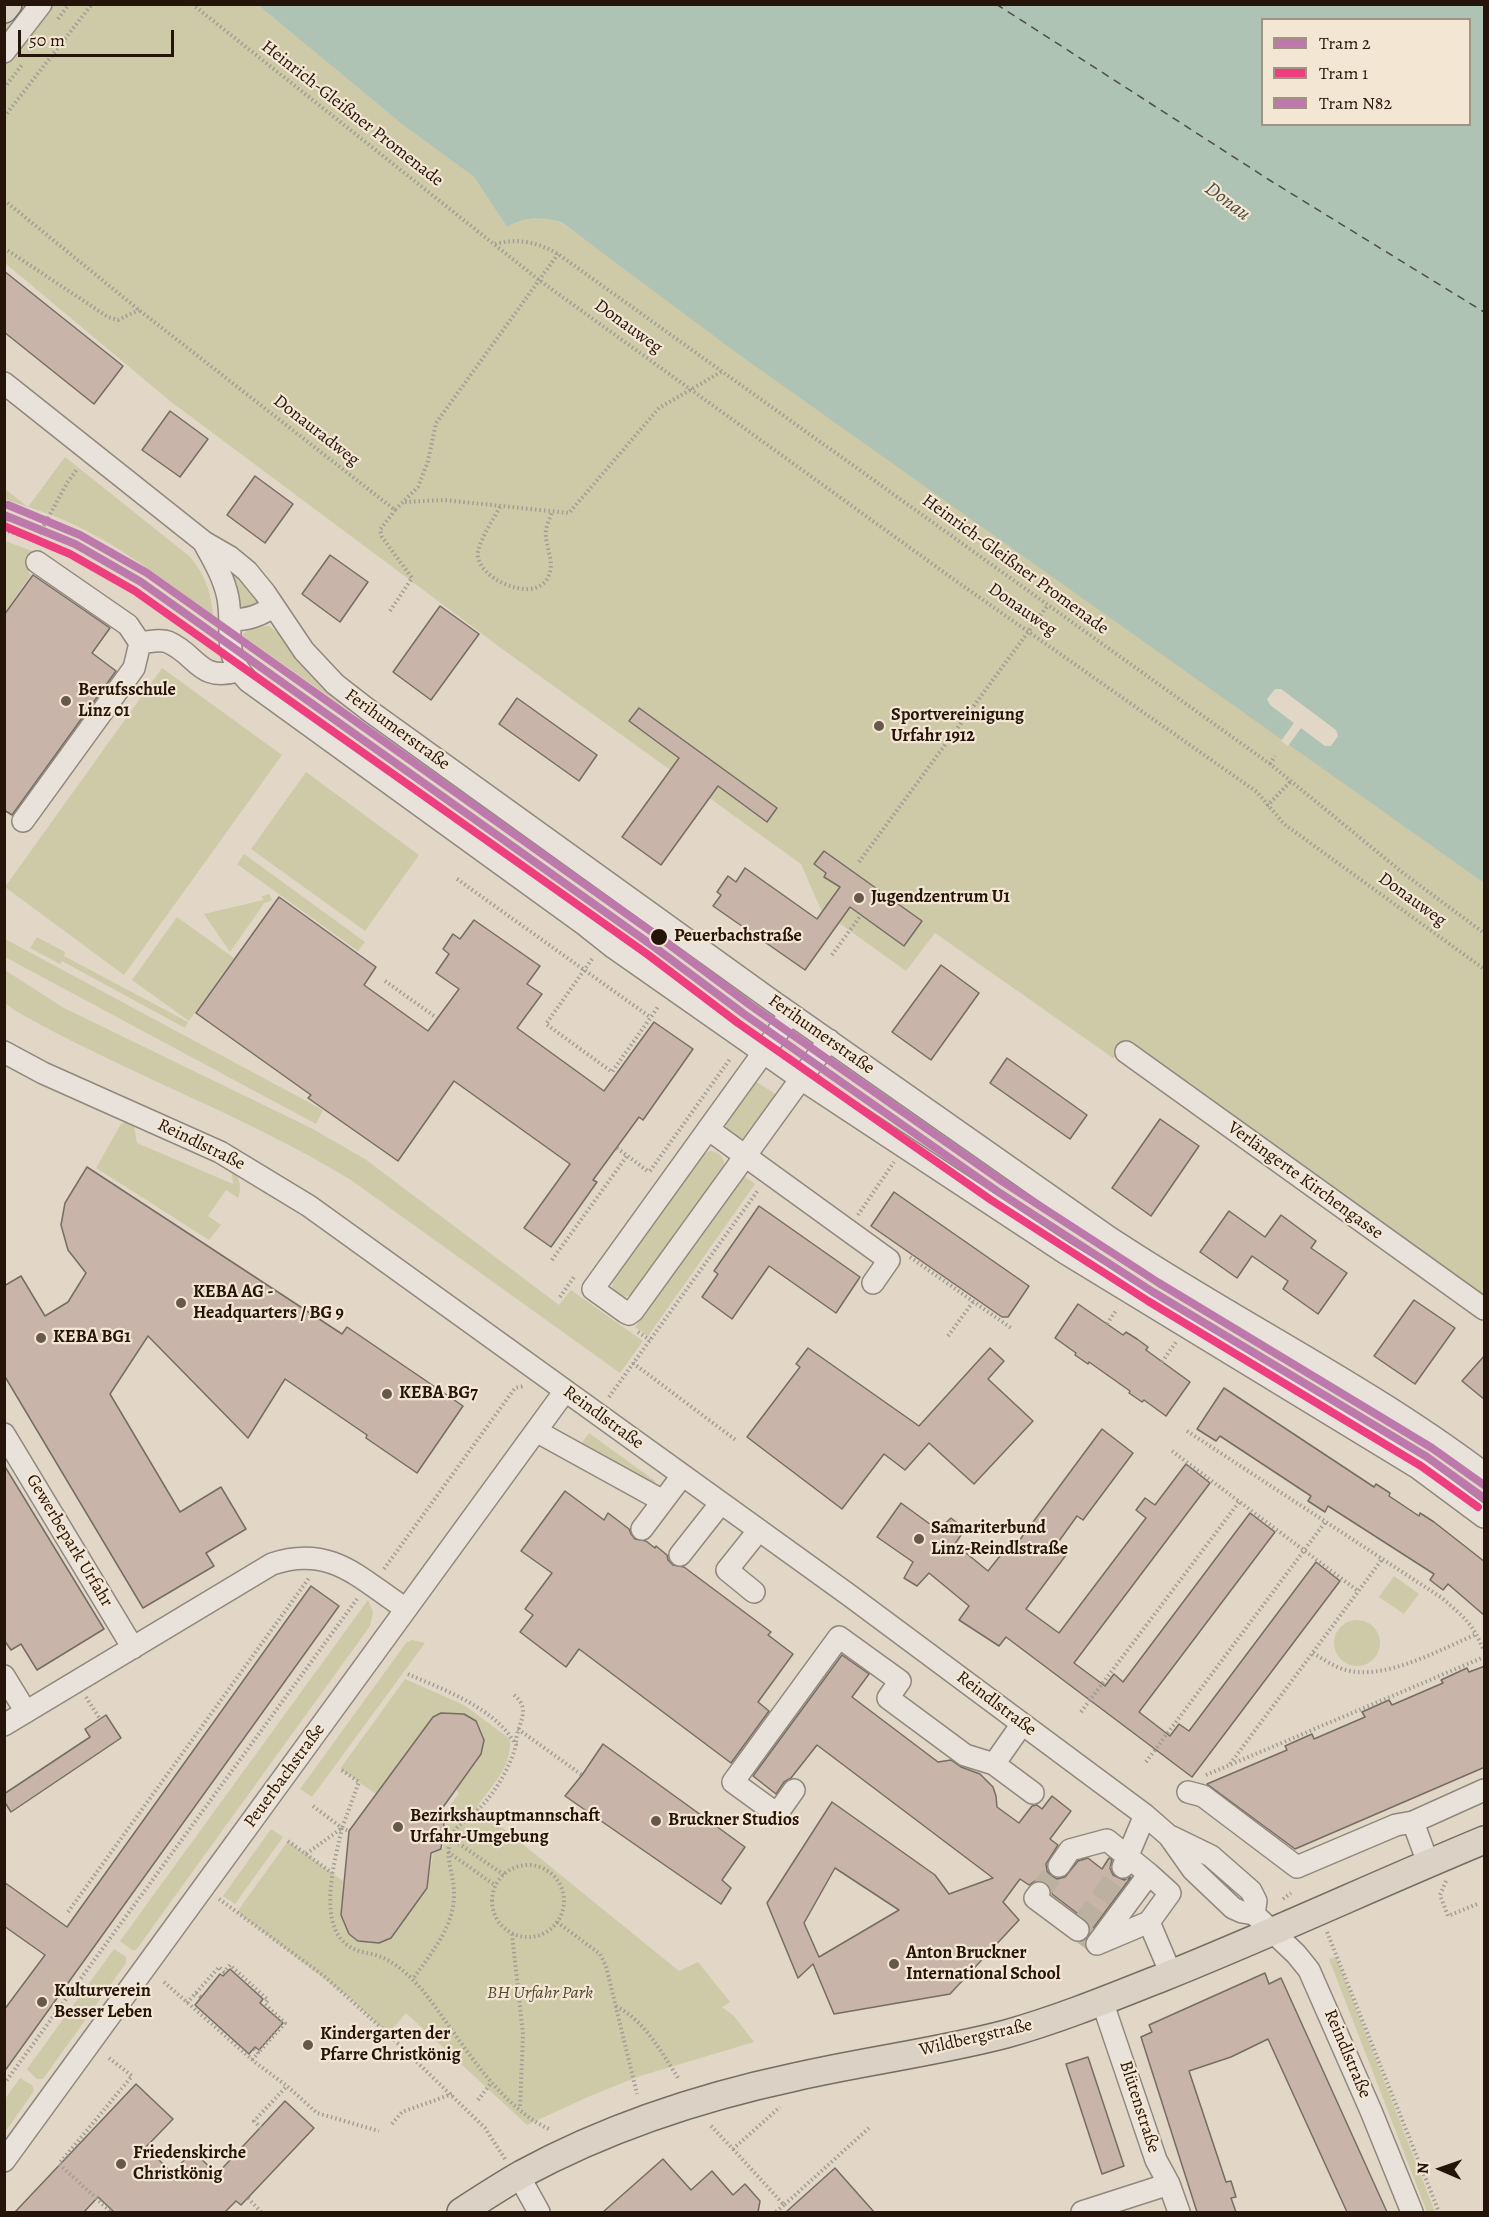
<!DOCTYPE html>
<meta charset="utf-8">
<style>
body{margin:0}
#map{position:relative;width:1489px;height:2217px;overflow:hidden;background:#e2d7c6;font-family:Alegreya,serif}
canvas{display:block}
.frame{position:absolute;inset:0;border:6px solid #25140a;pointer-events:none}
.legend{position:absolute;left:1261px;top:18px;width:210px;height:108px;box-sizing:border-box;background:#f3e6d3;border:2px solid #a19283;margin:0;padding:8px 10px;list-style:none;font-size:18px;color:#25140a}
.legend li{display:flex;align-items:center;gap:12px;height:30px}
.legend b{width:30px;border:2px solid #a19283}
.north{position:absolute;left:1411px;top:2139px;width:60px;height:60px;-webkit-text-stroke:4px #f3e6d3;paint-order:stroke;rotate:272deg;font-size:16px;font-weight:700;line-height:24px;text-align:center;color:#25140a}
.north::after{content:'';display:block;margin:auto;width:21px;height:27px;background:#25140a;clip-path:polygon(50% 0,100% 100%,50% 72%,0 100%)}
.scale{position:absolute;left:18px;top:30px;width:156px;height:27px;box-sizing:border-box;border:3px solid #25140a;border-top:0;padding-left:8px;font-size:18px;line-height:21px;white-space:nowrap;color:#25140a;-webkit-text-stroke:4px #f3e6d3;paint-order:stroke}
</style>
<div id="map">
<canvas width="1489" height="2217"></canvas>
<div class="frame"></div>
<ul class="legend">
<li><b style="height:8px;background:#bd79ac"></b>Tram 2</li>
<li><b style="height:8px;background:#ed3f80"></b>Tram 1</li>
<li><b style="height:8px;background:#bd79ac"></b>Tram N82</li>
</ul>
<div class="north">N</div>
<div class="scale">50 m</div>
</div>
<script>
const c = document.querySelector('canvas').getContext('2d');
c.lineJoin = 'round';
function fillPath(path, color) { c.fillStyle = color; c.fill(path, 'evenodd'); }
function trace(path, color, width, dash) { c.strokeStyle = color; c.lineWidth = width; c.lineCap = dash ? 'butt' : 'round'; c.setLineDash(dash || []); c.stroke(path); }
function label(font, color, halo, rows, align = 'center') {
  c.font = font + ' Alegreya,serif'; c.lineWidth = 4.5; c.setLineDash([]); c.textBaseline = 'middle'; c.strokeStyle = halo; c.fillStyle = color; for (const [text, x, y, turn = 0] of rows) {
    c.save(); c.translate(x, y); c.rotate((+turn || 0) * Math.PI / 180); c.textAlign = isNaN(turn) ? turn : align; if (halo) c.strokeText(text, 0, 0); c.fillText(text, 0, 0); c.restore();
  }
}
const green = new Path2D(`
 M4,5H258L403,125L474,177L507,227C525,216 540,217 560,222L1484,883V1303L1134,1049L1113,1058L935,933L906,971L821,910L801,864L505,651L170,401L5,263Z
 M65,457L189,556C205,574 211,591 213,615C166,582 119,544 66,521C46,512 25,506 5,499V489L28,507Z
 M5,541L40,554L28,572L31,575L5,612Z
 M229,568H233L261,603L239,611Z
 M260,626H269L276,631L301,665L321,687L355,715L242,635L251,627Z
 M162,668L282,755L124,975L5,887Z
 M306,772L419,855L365,931L251,849Z
 M244,854L365,942L358,951L237,864Z
 M269,894L272,900L266,903L265,902L230,952L204,914L263,900L262,896Z
 M177,917L234,958L189,1021L132,980Z
 M37,937L65,952L64,956L188,1022L185,1028L62,961L60,964L30,948Z
 M5,939L323,1110L316,1124L5,957Z
 M5,970L62,1007L311,1128L365,1159L559,1305L571,1290L643,1341L620,1373L351,1180C243,1114 124,1073 14,1010L5,1003Z
 M755,1081L777,1095L746,1138L737,1139L727,1132L726,1123Z
 M125,1122L134,1126L137,1143L233,1184L231,1166C238,1175 243,1186 238,1198L226,1190L208,1216L221,1225L209,1240L96,1168L121,1124Z
 M709,1151C720,1151 727,1159 723,1170L634,1293C626,1299 618,1298 612,1289L614,1277L702,1156Z
 M744,1176L755,1184L648,1336L635,1327Z
 M589,1433L655,1481V1487L609,1465L611,1460L581,1444Z
 M1394,1576L1419,1594L1404,1614L1379,1597Z
 M368,1600L373,1612L370,1626L136,1950H132L120,1941Z
 M1334 1643a23 23 0 1 1 46 0a23 23 0 1 1-46 0Z
 M412,1640L425,1643L312,1797L300,1789L406,1643Z
 M405,1679L464,1705L510,1739C512,1768 491,1786 477,1807L679,1971L698,1962L730,2002L722,2007L734,2016L754,2042L640,2076L590,2096L527,2125L406,2013L388,2034L351,1999L237,1912L288,1841L343,1881L341,1915L349,1934L358,1941L379,1943L391,1938L427,1888L433,1854L443,1849L446,1821L441,1818L459,1793L456,1790C464,1778 478,1764 482,1750C491,1721 456,1705 433,1717L376,1794L340,1769Z
 M271,1829L283,1837L235,1904L223,1896Z
 M114,1949L126,1957V1963L43,2079H37L27,2069Z
 M1336,1957L1435,2212H1427L1329,1959Z
 M20,2078L32,2085L34,2091L5,2132V2099Z`);
const water = new Path2D(`
 M258,5H1484V883L741,356L561,222C540,217 525,216 507,227L474,177L403,125ZM1262,20H1470V124H1262Z`);
const pier = new Path2D(`
 M1275,689H1281L1336,730L1338,736L1331,746H1325L1301,728L1288,746L1281,741L1294,723L1270,705L1267,699Z`);
const ferry = new Path2D(`
 M996,4L1271,181L1484,312`);
const building = new Path2D(`
 M4,271L123,366L94,404L4,332Z
 M170,411L208,439L180,477L142,450Z
 M255,476L293,504L265,543L227,515Z
 M330,555L368,582L340,622L302,594Z
 M33,575L110,628L92,653L116,671L12,815L4,810V615Z
 M440,606L479,634L431,700L393,672Z
 M517,698L597,755L579,781L499,724Z
 M639,708L777,808L767,822L718,786L661,865L622,837L679,758L629,721Z
 M824,851L922,921L904,946L850,907L805,970L713,906L721,895L717,892L728,876L736,882L745,868L817,919L840,887L824,877L826,873L814,864Z
 M279,897L376,967L364,985L428,1031L459,989L436,973L449,954L443,949L453,934L460,939L474,920L540,966L527,984L542,994L517,1028L604,1091L654,1022L693,1049L643,1120L639,1117L593,1180L597,1182L551,1247L524,1228L570,1164L454,1081L398,1161L308,1098L311,1095L196,1013Z
 M941,965L979,993L931,1060L892,1032Z
 M1007,1058L1087,1115L1070,1139L990,1083Z
 M1160,1119L1199,1146L1151,1216L1112,1188Z
 M87,1167L342,1334L347,1327L463,1406L417,1473L366,1438L367,1435L285,1379L248,1438L148,1336L110,1394L180,1512L221,1487L246,1529L206,1553L214,1566L143,1608L4,1375V1286L21,1276L45,1316L68,1302L86,1273L68,1250L61,1225L65,1203Z
 M894,1192L1029,1286L1008,1317H1002L871,1226Z
 M759,1206L860,1277L836,1313L769,1266L732,1319L702,1297L718,1274L714,1271Z
 M1229,1211L1265,1237L1281,1215L1316,1241L1311,1248L1347,1273L1318,1314L1283,1289L1288,1281L1252,1256L1237,1278L1200,1252Z
 M1414,1300L1455,1328L1415,1384L1374,1356Z
 M1078,1304L1123,1335L1126,1332L1137,1339L1148,1347L1146,1350L1190,1382L1166,1416L1144,1400L1142,1402L1129,1393L1130,1391L1089,1362L1088,1364L1075,1355L1076,1353L1055,1338Z
 M808,1348L919,1426L990,1348L1004,1361L988,1379L1033,1421L974,1484L929,1443L905,1470L884,1454L842,1509L747,1437L800,1367L796,1364Z
 M1485,1355V1400L1462,1381Z
 M1224,1388L1374,1487L1376,1484L1390,1493L1389,1496L1419,1516L1420,1513L1434,1522L1485,1562V1616L1448,1584L1443,1590L1430,1580L1434,1574L1328,1506L1325,1512L1308,1501L1311,1496L1220,1436L1216,1441L1197,1429Z
 M1102,1429L1133,1453L1083,1520L1077,1516L1054,1548L1066,1555L1026,1609L1059,1633L1146,1518L1136,1510L1145,1498L1155,1505L1186,1464L1210,1483L1074,1663L1105,1686L1114,1674L1123,1682L1250,1513L1275,1532L1139,1712L1170,1736L1179,1724L1189,1731L1316,1562L1340,1581L1192,1777L1006,1637L999,1646L959,1620L969,1606L929,1573L917,1586L904,1578L913,1562L877,1537L901,1503L938,1530L951,1518L965,1529L955,1544L988,1571L1012,1541L1016,1545Z
 M4,1465L104,1629L37,1670L21,1644L11,1650L4,1640Z
 M565,1491L604,1520L608,1513L629,1529L631,1534L635,1539L646,1541L655,1548L656,1546L667,1555L668,1560L673,1565L684,1567L771,1632L768,1635L793,1654L758,1702L769,1711L731,1763L579,1649L566,1667L520,1632L533,1615L525,1609L552,1573L521,1551Z
 M311,1586L339,1606L4,2072V2010L45,1955L4,1926V1882L67,1927Z
 M842,1655L869,1674L852,1697L938,1762L951,1760L961,1767L980,1774L993,1787L996,1796L997,1807L1019,1823L1032,1806L1037,1805L1042,1809L1052,1796L1071,1811L1050,1839L1058,1845L1046,1864L1047,1871L1051,1876L1057,1879L1065,1877L1078,1861L1088,1858L1102,1869L1109,1858L1112,1860L1110,1868L1113,1875L1124,1880L1131,1877L1091,1931L1089,1924L1086,1920L1052,1894L1051,1888L1046,1883L1035,1881L1029,1885L1020,1879L1003,1902L1019,1920L950,1994L834,2014L813,1964L798,1978L767,1903L832,1802L935,1875L949,1894L993,1878L817,1745L791,1778L784,1782L776,1794L753,1776ZM835,1868L899,1910L819,1957L804,1923Z
 M1485,1666V1767L1295,1849L1207,1784L1287,1750L1285,1746L1312,1734L1314,1739L1365,1717L1362,1712L1389,1700L1392,1705L1443,1683L1441,1680L1467,1668L1469,1672Z
 M441,1713L464,1714L476,1721L484,1740L481,1754L436,1817L444,1823L441,1849L431,1853L427,1888L391,1938L379,1943L358,1941L349,1934L341,1915L349,1831L433,1717Z
 M106,1715L121,1738L11,1812L4,1801V1794L90,1737L85,1729Z
 M603,1744L745,1847L722,1880L731,1888L721,1904L565,1796L582,1775Z
 M230,1969L263,1999L260,2003L283,2023L259,2050L255,2047L249,2054L195,2005L220,1974L223,1976Z
 M1265,1973L1269,1984L1281,1978L1387,2212H1347L1268,2039L1231,2057L1189,2071L1226,2182L1231,2181L1236,2197L1231,2198L1236,2212H1197L1141,2037L1152,2032L1149,2025Z
 M1088,2057L1124,2166L1102,2174L1066,2064Z
 M136,2084L173,2119L146,2147L172,2173L193,2151L217,2174L285,2101L314,2128L241,2205L236,2201L225,2212H114L98,2197L84,2212H15Z
 M663,2159L691,2190L712,2171L733,2195L745,2184L760,2201L758,2212H603Z
 M835,2168L874,2212H786Z`);
const minorTunnel = new Path2D(`
 M1039,1893L1059,1866
 M1097,1944L1078,1930L1123,1867`);
const path = new Path2D(`
 M192,4L539,280L956,581L1257,792L1284,824L1484,969
 M58,19L69,4
 M4,88L22,65
 M4,117L92,4
 M4,200L139,310L395,510L418,487L428,461L436,423L558,254
 M495,244C517,238 538,242 558,254L1270,764L1403,873L1484,933
 M4,248L108,317L118,320L139,310
 M405,502L444,500L569,513L659,408L721,372
 M500,507C493,520 481,537 478,552C474,577 532,604 547,579C557,563 544,547 546,530C547,524 550,518 552,512
 M4,530L36,540L67,483L78,468
 M390,611L412,578L382,537L380,530L395,510
 M1270,764L1275,756
 M1267,806L1291,781
 M859,862L1048,605
 M457,879L650,1017
 M832,955L861,915
 M592,959L546,1024L612,1072L658,1007
 M385,981L437,1018
 M617,1148L649,1172
 M650,1171L730,1059
 M858,1215L894,1162
 M910,1257L1011,1328
 M552,1260L627,1156
 M560,1297L574,1277
 M1107,1324L1117,1309
 M638,1332L650,1340
 M948,1336L973,1302
 M1162,1362L1176,1342
 M633,1363L737,1441
 M609,1397L759,1189
 M1187,1431L1442,1598C1464,1617 1473,1624 1484,1651
 M1172,1451L1358,1591
 M384,1569L515,1388L524,1386
 M1313,1653C1323,1659 1334,1667 1346,1670C1385,1681 1441,1649 1477,1634
 M408,1674C446,1691 494,1707 516,1745C509,1770 495,1793 476,1812C467,1821 455,1825 451,1838C444,1857 454,1874 454,1893C455,1926 431,1953 413,1979
 M514,1695C533,1711 516,1724 516,1744
 M86,1697L100,1719
 M1081,1712L1239,1502
 M518,1729L582,1775
 M1146,1762L1326,1521
 M1230,1764L1383,1558
 M1206,1775L1484,1657
 M313,1806L342,1828L349,1831
 M342,1828C335,1860 314,1931 354,1949C362,1953 372,1953 381,1957C398,1964 412,1978 424,1992C460,2038 497,2106 551,2130
 M451,1838L504,1875
 M288,1841L306,1854L342,1828L359,1782L340,1769
 M448,1852L496,1886
 M306,1854L332,1873
 M492 1901a36 36 0 1 1 72 0a36 36 0 1 1-72 0Z
 M1446,1881L1440,1895L1448,1916L1477,1904
 M219,1899L324,1976L388,2034L485,2128L505,2159
 M1283,1899L1291,1893
 M68,1912L309,1578
 M557,1922L600,1954L606,1966L637,2094
 M1327,1932L1439,2212
 M512,1934L523,2034L520,2108
 M164,1982L256,2063L287,2086L317,2113L379,2131
 M196,1993L219,1967L224,1972L230,1965L268,2000L265,2004L285,2023L258,2053
 M187,2003L196,1993L202,1998
 M616,2006C647,2023 660,2051 679,2079
 M109,2058L132,2076L59,2164L110,2211
 M252,2060L258,2053L254,2049
 M4,2084L357,1599
 M478,2100L492,2082
 M392,2124L402,2112L452,2094
 M711,2126L733,2149L780,2107
 M261,2128L254,2121L287,2086
 M733,2149L784,2205L870,2127
 M248,2198L261,2212
 M776,2212L784,2205`);
const minor = new Path2D(`
 M4,52L41,4
 M4,383L204,542L230,557L247,571L265,593L304,651L335,684L371,712L771,1000L1106,1235C1230,1318 1365,1383 1484,1473
 M204,543C214,561 224,578 228,598C234,632 221,653 248,681L585,925L614,948L801,1079L1065,1253L1418,1468L1484,1517
 M37,562L128,625L140,643
 M230,620C245,620 261,616 273,606
 M23,821L134,668L140,643C148,642 161,639 168,642C198,655 198,682 238,671
 M790,1013L776,1035L593,1289L625,1312L629,1314L633,1311L829,1040
 M4,1052L43,1073L220,1152L309,1206L849,1595L1145,1815L1169,1836L1193,1870L1233,1908L1242,1912L1254,1914L1296,1954L1309,1970L1371,2111L1412,2212
 M1126,1052L1484,1309
 M708,1129L889,1260L873,1283
 M536,1431L663,1501
 M4,1434L133,1648
 M642,1529L682,1476
 M680,1555L721,1503
 M754,1592L727,1570L759,1530
 M4,1676L26,1712
 M1022,1724L994,1764L1033,1793
 M4,1725L272,1564C331,1544 360,1579 406,1609
 M794,1790L777,1814L733,1782L839,1637L900,1681L888,1698L965,1755L994,1764
 M1188,1792L1203,1796L1297,1867L1396,1825L1413,1822
 M1172,1837L1211,1856L1251,1891L1256,1901L1254,1914
 M1428,1863L1413,1822L1484,1790
 M1059,1866L1070,1850L1107,1840L1149,1874L1097,1944L1149,1922L1171,1974
 M1123,1867L1145,1815
 M1149,1874L1170,1893L1149,1922
 M1039,1893L1035,1898L1078,1930
 M1102,2001L1156,2160L1169,2184L1179,2212
 M4,2161L565,1391
 M519,2176L539,2212
 M1082,2212L1169,2184`);
const major = new Path2D(`
 M4,9L8,4
 M461,2212C481,2199 501,2186 522,2174C607,2128 701,2097 795,2077C865,2061 937,2052 1006,2034C1060,2019 1113,1997 1166,1976C1273,1933 1378,1884 1484,1840`);
const tram = new Path2D(`
 M4,521L19,520`);
const tram1 = new Path2D(`
 M4,515L75,544L141,582L653,946L744,1014L997,1191L1153,1292L1427,1457L1484,1498`);
const tram2 = new Path2D(`
 M4,526L70,554L135,591L647,954L738,1023L991,1200L1148,1301L1421,1466L1478,1507`);
const tram3 = new Path2D(`
 M8,505L80,535L147,573L659,937L750,1005L1003,1182L1159,1283L1432,1448L1484,1485`);
const markers = [
 [66,701,6,"#67584c"],
 [879,726,6,"#67584c"],
 [859,898,6,"#67584c"],
 [659,937,9,"#25140a"],
 [181,1303,6,"#67584c"],
 [41,1338,6,"#67584c"],
 [387,1394,6,"#67584c"],
 [919,1539,6,"#67584c"],
 [656,1821,6,"#67584c"],
 [398,1827,6,"#67584c"],
 [894,1964,6,"#67584c"],
 [42,2002,6,"#67584c"],
 [308,2045,6,"#67584c"],
 [121,2164,6,"#67584c"]
];
const streetNames = [
 ["Heinrich-Gleißner Promenade",352,114,38],
 ["Donauweg",628,327,36],
 ["Donauradweg",316,431,38],
 ["Heinrich-Gleißner Promenade",1015,565,36],
 ["Donauweg",1022,610,35],
 ["Ferihumerstraße",397,730,36],
 ["Donauweg",1412,900,36],
 ["Ferihumerstraße",821,1035,35],
 ["Reindlstraße",201,1145,26],
 ["Verlängerte Kirchengasse",1305,1181,36],
 ["Reindlstraße",603,1418,36],
 ["Gewerbepark Urfahr",69,1541,59],
 ["Reindlstraße",996,1704,37],
 ["Peuerbachstraße",285,1776,-54],
 ["Wildbergstraße",976,2038,-13],
 ["Reindlstraße",1347,2054,67],
 ["Blütenstraße",1139,2107,72]
];
const poiNames = [
 ["Berufsschule",78,691],
 ["Linz 01",78,712],
 ["Sportvereinigung",891,716],
 ["Urfahr 1912",891,737],
 ["Jugendzentrum U1",871,898],
 ["KEBA AG -",193,1293],
 ["Headquarters / BG 9",193,1314],
 ["KEBA BG1",53,1338],
 ["KEBA BG7",399,1394],
 ["Samariterbund",931,1529],
 ["Linz-Reindlstraße",931,1550],
 ["Bezirkshauptmannschaft",410,1817],
 ["Urfahr-Umgebung",410,1838],
 ["Bruckner Studios",668,1821],
 ["Anton Bruckner",906,1954],
 ["International School",906,1975],
 ["Kulturverein",54,1992],
 ["Besser Leben",54,2013],
 ["Kindergarten der",320,2035],
 ["Pfarre Christkönig",320,2056],
 ["Friedenskirche",133,2154],
 ["Christkönig",133,2175]
];
const stopNames = [
 ["Peuerbachstraße",674,937]
];
const parkNames = [
 ["BH Urfahr Park",540,1994]
];
const waterNames = [
 ["Donau",1227,202,37]
];
fillPath(green, '#cec9a7');
fillPath(water, '#afc3b5');
fillPath(pier, '#e2d7c6');
trace(ferry, '#4e4e43', 1.5, [8, 6]);
fillPath(building, '#c8b4a9');
trace(building, '#756d64', 1.5);
trace(minorTunnel, '#bcb0a0', 21, [21, 10]);
trace(minor, '#90877d', 24);
trace(major, '#756d64', 30);
trace(path, '#a29c96', 4, [1.5, 3]);
trace(minor, '#e8e2da', 21);
trace(major, '#dbd2c5', 27);
trace(tram, '#a29c96', 1.5);
trace(tram1, '#bd79ac', 8);
trace(tram2, '#ed3f80', 8);
trace(tram3, '#bd79ac', 8);
for (const [x, y, r, color] of markers) { const dot = new Path2D(); dot.arc(x, y, r, 0, 2 * Math.PI); c.fillStyle = color; c.fill(dot); trace(dot, '#f3e6d3', 2); }
label('18px', '#25140a', '#f3e6d3', streetNames);
label('bold 18px', '#25140a', '#f3e6d3', poiNames, 'left');
label('bold 18px', '#25140a', '#f3e6d3', stopNames, 'left');
label('italic 18px', '#534731', '#f3e6d3', parkNames);
label('italic 20px', '#4e4e43', '#f3e6d3', waterNames);
</script>
